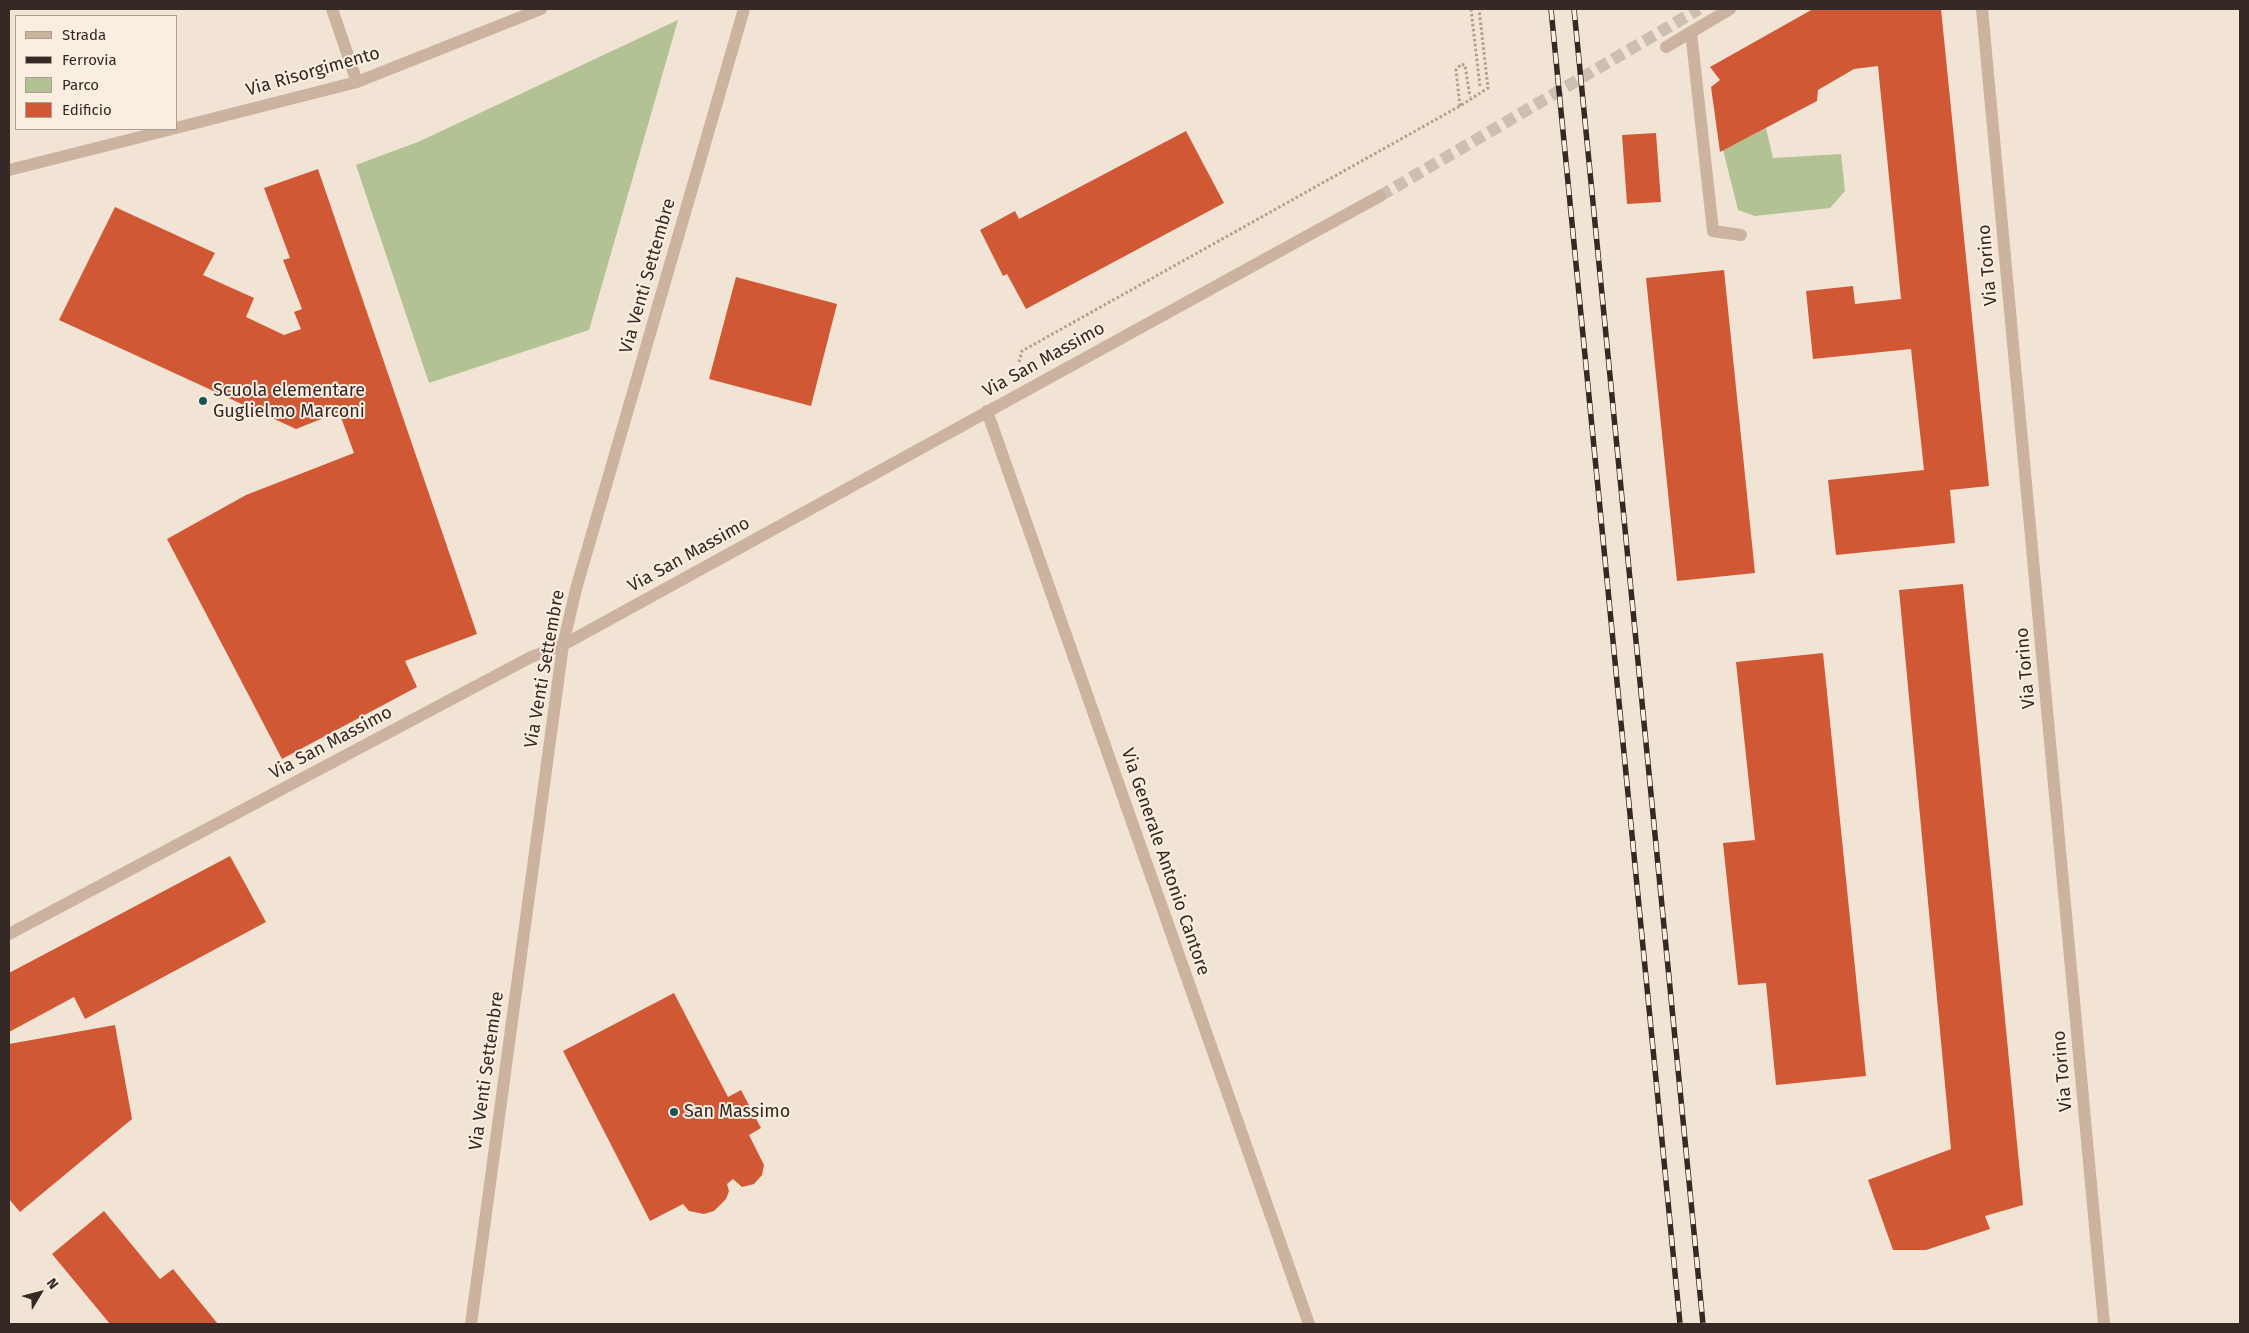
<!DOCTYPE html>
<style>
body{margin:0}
#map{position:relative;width:2249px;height:1333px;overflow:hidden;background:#f2e4d4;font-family:"Fira Sans",sans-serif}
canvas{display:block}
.frame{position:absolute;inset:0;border:10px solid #342924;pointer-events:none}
.legend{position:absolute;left:15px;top:15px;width:162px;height:115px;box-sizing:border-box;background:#faeee1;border:1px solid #ab9f95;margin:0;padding:6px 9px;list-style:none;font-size:15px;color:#342924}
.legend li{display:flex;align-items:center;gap:10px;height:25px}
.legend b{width:25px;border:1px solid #ab9f95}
.north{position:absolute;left:15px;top:1268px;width:50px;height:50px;-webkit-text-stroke:4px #faeee1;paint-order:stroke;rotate:53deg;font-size:14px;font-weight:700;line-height:20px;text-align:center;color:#342924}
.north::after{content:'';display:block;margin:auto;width:18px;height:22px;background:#342924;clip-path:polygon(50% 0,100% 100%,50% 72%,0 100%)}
</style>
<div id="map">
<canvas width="2249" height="1333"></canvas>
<div class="frame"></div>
<ul class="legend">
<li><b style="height:6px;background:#cbb3a0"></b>Strada</li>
<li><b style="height:6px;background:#342924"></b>Ferrovia</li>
<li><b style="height:14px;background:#b3c294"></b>Parco</li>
<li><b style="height:14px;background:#d05835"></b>Edificio</li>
</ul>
<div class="north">N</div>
</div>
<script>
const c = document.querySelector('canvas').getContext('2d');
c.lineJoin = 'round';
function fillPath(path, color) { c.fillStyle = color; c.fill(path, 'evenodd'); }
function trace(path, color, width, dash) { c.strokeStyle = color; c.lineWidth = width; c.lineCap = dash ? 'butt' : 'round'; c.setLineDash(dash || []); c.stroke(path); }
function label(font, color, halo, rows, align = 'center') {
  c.font = font + ' "Fira Sans",sans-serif'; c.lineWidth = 4; c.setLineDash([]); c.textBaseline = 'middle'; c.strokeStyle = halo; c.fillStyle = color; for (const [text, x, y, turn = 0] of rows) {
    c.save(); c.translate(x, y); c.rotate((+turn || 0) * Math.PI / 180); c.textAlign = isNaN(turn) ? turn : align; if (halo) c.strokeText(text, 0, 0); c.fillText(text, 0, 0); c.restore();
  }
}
const green = new Path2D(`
 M678,20L589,330L429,383L356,165L418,142Z
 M1766,128L1773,158L1841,154L1845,191L1830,208L1755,216L1738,210L1723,150Z`);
const building = new Path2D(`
 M1813,9H1941L1989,486L1950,490L1955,543L1836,555L1828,480L1924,470L1911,349L1813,359L1806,291L1853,286L1855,304L1901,299L1878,66L1854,69L1818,90L1817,101L1720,152L1711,87L1720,80L1710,67Z
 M1186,131L1224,203L1026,309L1007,274L1003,276L980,230L1015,211L1019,219Z
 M1656,133L1661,202L1627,204L1622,135Z
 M318,169L477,634L405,661L417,687L282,759L167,539L246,495L354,453L339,412L296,429L59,320L115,207L215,253L203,275L254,298L246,317L284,335L301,329L294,312L302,309L283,260L290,258L264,188Z
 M1724,270L1755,573L1677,581L1646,278Z
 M736,277L837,304L811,406L709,379Z
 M1963,584L2023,1205L1985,1216L1990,1229L1926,1250H1893L1868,1180L1951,1149L1899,590Z
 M1823,653L1866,1076L1776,1085L1766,983L1738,985L1723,843L1755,840L1736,662Z
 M230,856L266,922L85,1019L74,997L9,1032V973Z
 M674,993L728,1097L741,1090L761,1128L749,1135L764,1165L762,1175L754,1184L742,1187L733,1179L727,1184L729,1191L726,1199L714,1211L704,1214L689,1211L683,1204L650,1221L563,1051Z
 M115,1025L132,1119L20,1212L9,1199V1044Z
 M104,1211L160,1279L173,1269L218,1324H110L52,1254Z`);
const tertiaryTunnel = new Path2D(`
 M1380,196L1699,9`);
const path = new Path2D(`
 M1471,9L1480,87
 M1460,106L1456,70L1461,64L1465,65L1470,97
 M1019,362L1022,351L1460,106L1488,88L1479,9`);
const service = new Path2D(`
 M1691,32L1713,231L1741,235`);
const minor = new Path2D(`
 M332,9L357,82
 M1982,9L2104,1324
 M1666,47L1730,9
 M176,128L357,82L541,9
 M9,170L172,129
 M987,411L1309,1324
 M563,645L576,589L744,9`);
const tertiary = new Path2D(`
 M9,934L531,657L563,645L1380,196
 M471,1324L563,645`);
const rail = new Path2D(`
 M1551,9L1680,1324
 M1574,9L1703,1324`);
const markers = [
 [203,401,5,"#175558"],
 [674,1112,5,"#175558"]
];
const streetNames = [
 ["Via Risorgimento",313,72,-16],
 ["Via Torino",1988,265,-95],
 ["Via Venti Settembre",648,276,-74],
 ["Via San Massimo",1044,360,-29],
 ["Via San Massimo",689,555,-29],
 ["Via Torino",2026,668,-95],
 ["Via Venti Settembre",545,669,-80],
 ["Via San Massimo",331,743,-28],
 ["Via Generale Antonio Cantore",1165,862,71],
 ["Via Venti Settembre",487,1071,-82],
 ["Via Torino",2063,1071,-95]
];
const poiNames = [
 ["Scuola elementare",213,391],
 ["Guglielmo Marconi",213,412],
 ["San Massimo",684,1112]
];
fillPath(green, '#b3c294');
fillPath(building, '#d05835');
trace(tertiaryTunnel, '#ccbfb1', 12, [12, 6]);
trace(path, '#b69d8a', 3, [2.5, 2.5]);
trace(service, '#cbb3a0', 12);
trace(minor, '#cbb3a0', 12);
trace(tertiary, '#cbb3a0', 12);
trace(rail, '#342924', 5.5);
trace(rail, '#faeee1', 4, [11]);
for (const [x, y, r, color] of markers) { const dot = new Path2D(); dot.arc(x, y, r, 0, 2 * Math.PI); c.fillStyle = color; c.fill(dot); trace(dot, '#faeee1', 2); }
label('18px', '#342924', '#faeee1', streetNames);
label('18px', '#342924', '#faeee1', poiNames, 'left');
</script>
